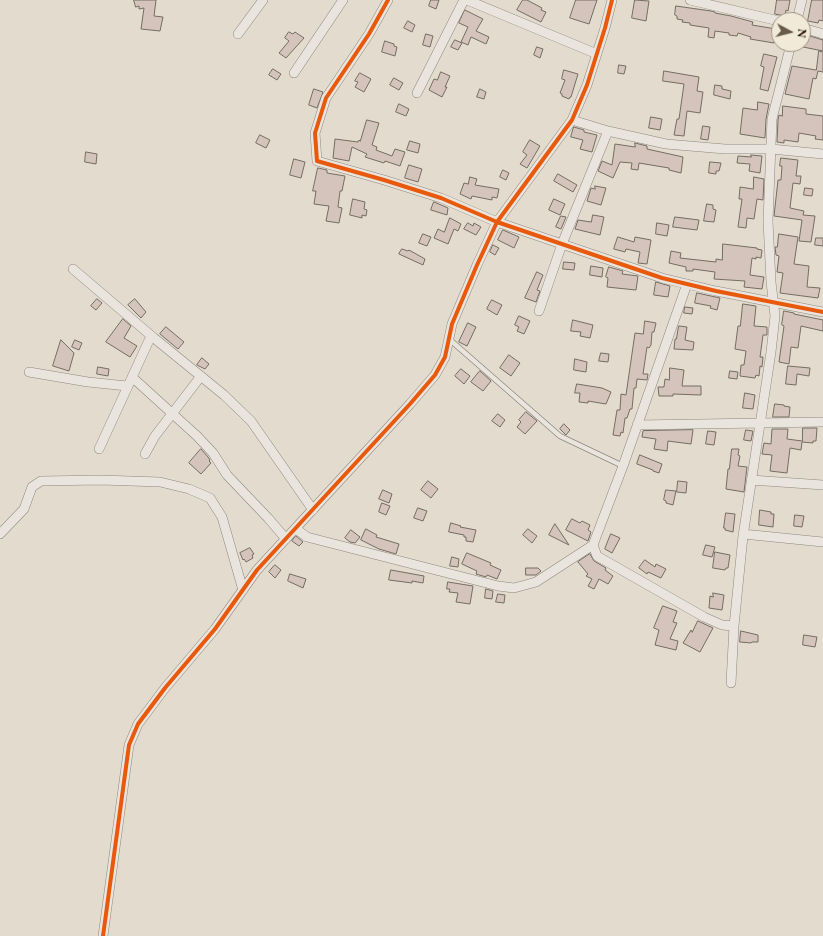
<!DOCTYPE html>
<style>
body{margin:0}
#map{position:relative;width:823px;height:936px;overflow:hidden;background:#e3dbcd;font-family:"EB Garamond",serif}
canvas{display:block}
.north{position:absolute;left:771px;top:12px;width:40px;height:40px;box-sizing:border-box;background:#f2ead9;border:1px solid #a09482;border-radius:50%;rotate:97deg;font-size:11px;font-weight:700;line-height:16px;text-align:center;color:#261300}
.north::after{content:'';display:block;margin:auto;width:14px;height:18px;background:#685948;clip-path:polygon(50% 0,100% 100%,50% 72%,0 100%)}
</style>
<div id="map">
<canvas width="823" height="936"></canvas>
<div class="north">N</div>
</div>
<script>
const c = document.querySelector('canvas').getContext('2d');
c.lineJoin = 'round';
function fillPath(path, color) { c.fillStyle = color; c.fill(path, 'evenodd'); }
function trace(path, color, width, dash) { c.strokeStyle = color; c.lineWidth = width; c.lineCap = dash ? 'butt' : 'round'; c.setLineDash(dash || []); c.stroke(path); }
const building = new Path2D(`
 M134,0H156L154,16L163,17L160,31L141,29L144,8L139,9V6L136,7Z
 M431,0H439L436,9L429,6Z
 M523,0H527L542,8L541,10L546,12L541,22L517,10Z
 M576,0H597L589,24L570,18Z
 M635,0L649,1L646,21L632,18Z
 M777,0H790L788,11L786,10L785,16L775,14Z
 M812,0H823V21L819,20L818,23L808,21Z
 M676,6L711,11L715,12V13L731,16L753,22L752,25L776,29L774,43L750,39L751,37L738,33L737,36L729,35V33L715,31L714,38L708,37L709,28L690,25V23L682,22L683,20L677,19V16L675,15Z
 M465,10L483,19L476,31L489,37L486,44L471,37L468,45L461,42L468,27L459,23Z
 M408,21L415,25L412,32L404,28Z
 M289,32L293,34L295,32L304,38L286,58L279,53L289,41L285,38Z
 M426,34L433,36L430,47L423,45Z
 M803,34L823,40V51L803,47Z
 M455,40L462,43L458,50L451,47Z
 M385,41L394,44V46L397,47L395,56L382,52Z
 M537,47L543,49L540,58L534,55Z
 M819,51L823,52V72L818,71L816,79L813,78L809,99L785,94L792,66L816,70Z
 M764,54L777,57L768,91L760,89L764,67L761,66Z
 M619,65L626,66L624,74L618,73Z
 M273,69L281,74L277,80L269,75Z
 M564,70L578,74L571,97H570L569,99L562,96V94L560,93L565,80L562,79Z
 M664,71L699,77L697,91L703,92L700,113L687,111L684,136L674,135L677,119H679L684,84L663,81Z
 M441,72L450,76L445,87H447L442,97L429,90L434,79L437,80Z
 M360,73L371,79L364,92L355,87L358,82L355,81Z
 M394,78L403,83L399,90L390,85Z
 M715,85L722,86V89L731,91L730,99L714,95Z
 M314,89L323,92L317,108L309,105Z
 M480,89L486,92L484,99L477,97Z
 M758,102L769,104L766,119L765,138L740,134L743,108L757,110Z
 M399,104L409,109L406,116L396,112Z
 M783,106L806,109V114L823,116V140L815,139L816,136L799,133L798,142L784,140V143L777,142L778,120L779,115L782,116Z
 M651,117L662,119L660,130L649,128Z
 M367,120L379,123L372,145L377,147L376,150L392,156L395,149L405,152L400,166L385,161L384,163L365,157L367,154L352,147L349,161L333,158L335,139L358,142L359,140L360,141Z
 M703,126L710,127L708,140L701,139Z
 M574,127L584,130V132L597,135L592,152L580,149L583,140L571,137Z
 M260,135L270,140L266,148L256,143Z
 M530,140L540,146L527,168L520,164L527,155L523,152Z
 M410,141L420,144L418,153L407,150Z
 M635,143L647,146V149L683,157L681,173L669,170V168L639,163L638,170L631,169L632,163L620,162L613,178L598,171L602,161L612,165L615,144L635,147Z
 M86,152L97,154L96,164L85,162Z
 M751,155L762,156L760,173L749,171L750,164L737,163L738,156L751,157Z
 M781,158L798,160L796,176H801L800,184L793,183L790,208L804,211L803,215L815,216L811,242L799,241L802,220L774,216L778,180H781L782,166H780Z
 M294,159L305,162L301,178L290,175Z
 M710,162L721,163L719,171H716V174L709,173Z
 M409,165L422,169L418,182L405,178Z
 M318,168L327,170V173L345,176L342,191H340L338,207L342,208L339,223L326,221L329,206L314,204L316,191H313Z
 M503,170L509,173L506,180L500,177Z
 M558,174L577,185L573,192L554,181Z
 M470,177L477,179L475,185L499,189L497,198L492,197V200L472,196L471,199L460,194L464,183L468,184Z
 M754,177L764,179L763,200L757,199L754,219L747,218L746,228L738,227L742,199H739L740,187L753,189Z
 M595,186L606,188L601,205L587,201L591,188L595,189Z
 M805,188L813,189L812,196L804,195Z
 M353,199L365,202L364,209L367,210L366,216L362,215V218L350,215Z
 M554,199L565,204L560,215L549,210Z
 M434,202L448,208L447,215L431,210Z
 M707,204L713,205V209L716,210L714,222L704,221Z
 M593,215L604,217L600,235L575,229L578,220L591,222Z
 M561,216L566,217L561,229L556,227Z
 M675,217L699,220L697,230L673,227Z
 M450,218L461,224L458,231L454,229L448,244L434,238L438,229L444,232Z
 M468,223L473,226L474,223L481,227L476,235L464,229Z
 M657,223L669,225L667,236L656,234Z
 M503,230L519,237L514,248L498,240Z
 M423,234L431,237L427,246L419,243Z
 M779,234L798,237L794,264L809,266L807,287L820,288L818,298L780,293L783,273L777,272L779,256L776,255L775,247H777Z
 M618,237L634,242L635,237L651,240L647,264L638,263L640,252L626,249L625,252L614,249Z
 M816,238H823V246L815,245Z
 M723,244L757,248V249L762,250L761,258L756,257V259L752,258L750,275L764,277L762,289L744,287L745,281L714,279L715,272L693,269V271H686V267L669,263L671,251L681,253L680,258L716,262V259L722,260Z
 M493,245L499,248L495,255L490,252Z
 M402,249L408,251L409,250L425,259L423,265L399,254Z
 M564,262L575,263L574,270L563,269Z
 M591,266L603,268L602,277L590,275Z
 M609,267L623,271L622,274L638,276L636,290L607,287L608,278L606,277Z
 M537,272L543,275L537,290L540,291L536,302L525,298Z
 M656,282L670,286L668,297L654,295Z
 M697,293L720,298L717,310L710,308L711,306L695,303Z
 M97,299L102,303L96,310L91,306Z
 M135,299L146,312L141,318L128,305Z
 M492,300L502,305L497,315L487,309Z
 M743,304L756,306L754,326L767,327V335H763L760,357H763L762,367L760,366L759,376L756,375L755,378L740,376L741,365H744L746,351L735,349L738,326H740Z
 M685,307L693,308L692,314L684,313Z
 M784,311L794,313V314L823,320V331L801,326L798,348L791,347L789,364L779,362L784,326L782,325Z
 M519,316L530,321L524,334L517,331L519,327L515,325Z
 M123,319L131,326L124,338L137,346L130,357L106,342Z
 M573,320L593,325L590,338L580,336L581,332L571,331Z
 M645,321L656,323L654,332H652L651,345L649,348L647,347L643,374H648L647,380L637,379L636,388H634L632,409H630L627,418H625L623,433L621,432L620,436L613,435L617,410H620L621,394L626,395L635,333L643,334Z
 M468,323L476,327L467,346L459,342Z
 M679,326L687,327L685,340L694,342L693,350L674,349L675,339H676Z
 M166,327L184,342L178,349L160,334Z
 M61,340L74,353L69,371L53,366Z
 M75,340L82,343L79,350L72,347Z
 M601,353L609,354L608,362L599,361Z
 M509,355L520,363L511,376L500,368Z
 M202,358L209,364L205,369L197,365Z
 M575,359L587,362L586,372L574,370Z
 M788,366L810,368L809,376L797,374L796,385L786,384Z
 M98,367L109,369L108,376L97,374Z
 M670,368L684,370L682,386H701V395L673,394V396H659L658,387H664L665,379L669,380Z
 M461,369L470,376L464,384L455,376Z
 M480,371L491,381L483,391L471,382Z
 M730,371L738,372L737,379L729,378Z
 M577,384L602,388L611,392L606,404L588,401V403L579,402L580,393H575Z
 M745,393L755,395L753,409L743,408Z
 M775,404L784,405V406L790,407L789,417H773Z
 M526,412L537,421L525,434L517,427L521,422L519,420Z
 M498,414L505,420L500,427L492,421Z
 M564,424L570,430L566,435L560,429Z
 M803,428H817L816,441H813V443L802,442L801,450L790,448L787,473L770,471L772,455L762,454L764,443L771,444L772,429H788L787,439L802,441Z
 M693,430L691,444L668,441L667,451L654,449L656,439L642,437L643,431Z
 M746,430L753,431L751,441L744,440Z
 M708,431L716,432L714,445L706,444Z
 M201,449L208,457L210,460L209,461L211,463L201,474L189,463Z
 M732,449H739L738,455L740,456L738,466L747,467L744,492L726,489L728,469H729Z
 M640,455L662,464L659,473L653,471V470L637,464Z
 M428,481L438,489L431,498L421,490Z
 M678,481L687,482L686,493L677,492Z
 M383,490L392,494L389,503L379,499Z
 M666,490L676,491L673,505L666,503V501L664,500Z
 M382,503L390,506L386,515L379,512Z
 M418,508L427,511L423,521L414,518Z
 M760,510L771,512V514H774L773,527L759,525Z
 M726,513L735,514L733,532L725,530V528H724Z
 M795,515L804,516L802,527L794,526Z
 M572,519L580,523L582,521L590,525L588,530L591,532L588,541L566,530Z
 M451,523L461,526L460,527L476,530L473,542L466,541V537H464V535L449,532Z
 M555,524L569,545L549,535Z
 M366,529L377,535L376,537L399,544L396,554L379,549L361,540Z
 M528,529L537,536L532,543L523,535Z
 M351,530L360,537L355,543L350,542L345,538Z
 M611,534L620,538L612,553L605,549Z
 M296,536L303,542L299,546L292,541Z
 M706,545L715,547L712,557L703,555Z
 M250,548L254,554L252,555L253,558L246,562L244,559L243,560L240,553Z
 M715,552L730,555L728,568H726L725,570L713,568Z
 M467,553L491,563L490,565L501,570L497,579L487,575L486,577L476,574L477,571L462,564Z
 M590,554L594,561L606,568L605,570L613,576L608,584L599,579L594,589L588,586L592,579L586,576L588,574L578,562Z
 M452,557L459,559L458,567L450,566Z
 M645,560L655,567L656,564L666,569L661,578L648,572L647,574L639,568Z
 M275,565L281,570L275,578L269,572Z
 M526,568H538L541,571L536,575H526Z
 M391,570L424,576L423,583L412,581V583L389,580Z
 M290,574L306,579L303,588L288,581Z
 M448,582L473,586L470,604L456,602L458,593L449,592L450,589H447Z
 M486,589L493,591L492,599L485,598Z
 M713,593L724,595L722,610L709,608L710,596L713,597Z
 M498,594L505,595L504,603L496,602Z
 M663,606L677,611L673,622L677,623L670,639L678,641L676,650L655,645L659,630L654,628Z
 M698,621L713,628L700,652L683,643L691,630L692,632Z
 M741,631L758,635V642H752L751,643L740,642Z
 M804,635L817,637L815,647L803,645Z`);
const service = new Path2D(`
 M449,339L560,436L623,466`);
const minor = new Path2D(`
 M388,0L369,34L326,98L315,133L317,161L384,180L441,198L497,222L662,278L716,291L823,312
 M467,0L597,54
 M690,0L779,21
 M797,20L802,0
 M803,28L823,34
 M238,34L263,0
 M294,73L343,0
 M417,93L464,0
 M572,120L608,131L666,144L725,149H771L823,154
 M73,269L154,338L224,395L251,421L313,510
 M687,284L623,466L593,545L597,556L704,617L722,625L734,626
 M539,311L562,244L608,131
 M29,372L88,382L127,386
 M132,377L197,436L213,453L227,475L268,518L286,539
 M637,425L823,422
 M99,449L151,336
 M145,454L155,436L201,376
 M751,480L823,485
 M296,529L307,537L498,586L514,588L536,582L593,545
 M0,534L24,509L32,487L41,481L101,480L160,482L189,489L210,498L222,517L243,590
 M743,534L823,542
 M731,683L734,626L743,536L771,352L775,316L771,282L768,221L772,119L791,44
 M103,936L129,745L138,724L165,688L215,629L257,570L410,404L435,375L445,357L452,324L477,265L497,222L572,120L587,85L605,28L612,0`);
const cycleway = new Path2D(`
 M388,0L369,34L326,98L315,133L317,161L384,180L441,198L497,222L662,278L716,291L823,312
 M103,936L129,745L138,724L165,688L215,629L257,570L410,404L435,375L445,357L452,324L477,265L497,222L572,120L587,85L605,28L612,0`);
fillPath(building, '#d5c4bb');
trace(building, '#746d63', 1);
trace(service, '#8f887e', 6);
trace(minor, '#8f887e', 10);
trace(service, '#e9e5de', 4.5);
trace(minor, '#e9e5de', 9);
trace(cycleway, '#e8590c', 4);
</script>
